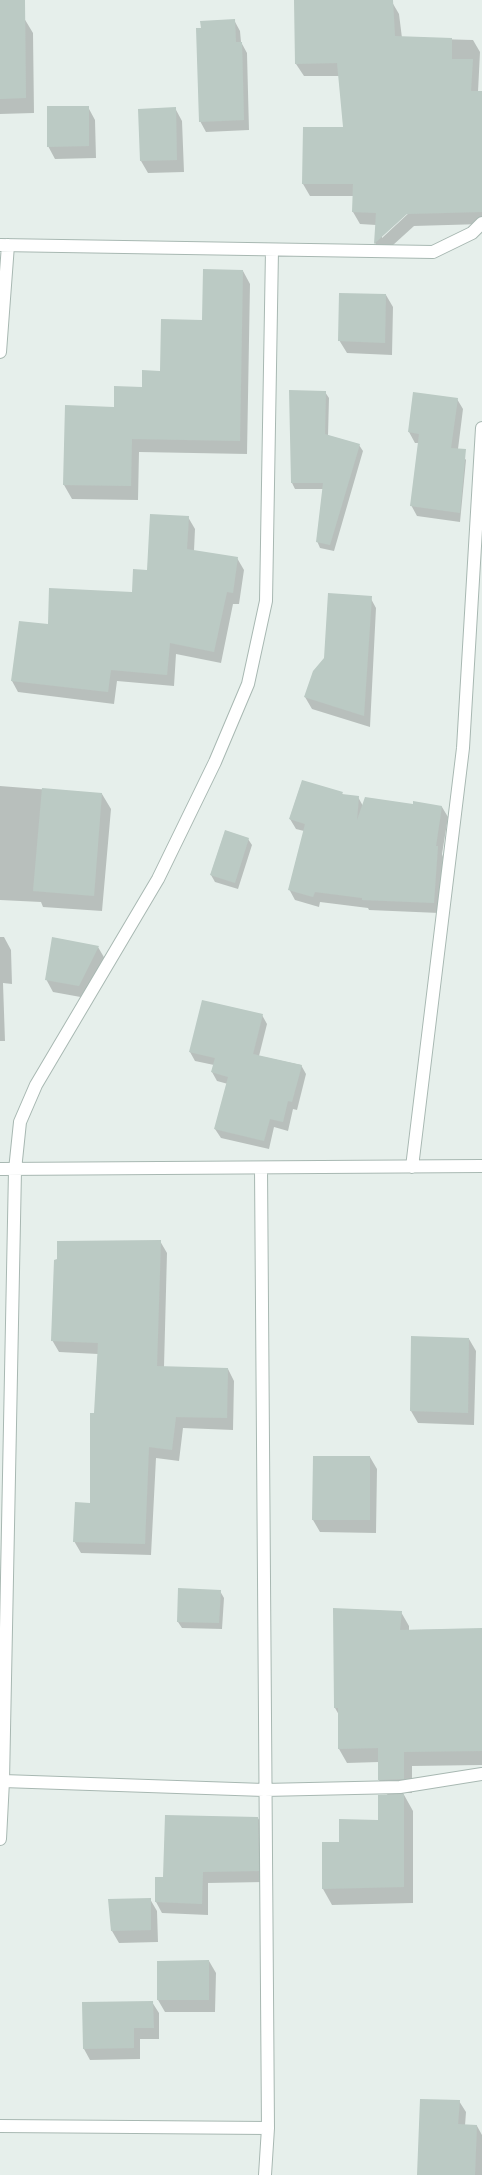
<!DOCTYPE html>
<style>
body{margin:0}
canvas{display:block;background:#e6efeb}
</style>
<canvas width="482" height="2175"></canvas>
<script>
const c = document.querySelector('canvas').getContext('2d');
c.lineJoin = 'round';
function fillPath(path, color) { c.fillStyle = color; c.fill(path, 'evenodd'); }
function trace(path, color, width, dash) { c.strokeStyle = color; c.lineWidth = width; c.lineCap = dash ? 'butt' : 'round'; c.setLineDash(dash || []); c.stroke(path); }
const shadow = new Path2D(`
 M392,2L399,14L402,38L473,40L480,52L478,92H482V224L414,226L382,255L375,243L376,225L360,224L353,212V196H310L303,184L344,128L339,76H304L296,64ZM410,210L411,211L382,238V235Z
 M0,18H24L33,33L34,113L0,114Z
 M234,20L240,31L241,42L247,53L249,130L206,132L200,121Z
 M88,107L95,120L96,158L55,159L48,146Z
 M175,108L182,121L184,172L148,173L141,161Z
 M243,271L250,284L247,454L139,452L138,500L72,499L64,485L66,406L115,408L143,388L161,372Z
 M386,295L393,307L392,355L347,353L339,340Z
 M325,392L329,398L328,436L359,445L363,451L334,551L320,548L317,541L323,489H295L292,483Z
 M414,393L457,399L463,409L458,449L466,460L460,522L417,516L411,505L419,443H415L409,432Z
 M188,517L195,529L194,551L237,558L244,570L239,604H233L221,663L176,654L174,686L117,681L114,704L18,692L12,681L49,625L133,593Z
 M370,597L376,608L370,727L312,709L305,697L325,658Z
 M0,786L102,794L111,809L102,911L43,907L41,902L0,900Z
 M342,793L343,795L358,797L363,806L442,807L448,817L442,854L443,857L439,913L369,910L368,908L320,902L319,907L295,900L289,889L304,831L296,829L290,819Z
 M248,839L252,845L238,889L215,882L211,875Z
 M0,937H4L11,950L12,984L3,983L5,1041H0Z
 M98,947L105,959L86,998L53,992L46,979Z
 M262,1015L267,1024L259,1056L301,1065L306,1074L297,1110L293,1109L288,1131L274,1127L269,1149L221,1138L215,1129L228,1084L217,1081L212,1072L214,1065L195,1061L190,1052Z
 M160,1241L167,1253L164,1367L228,1369L234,1381L233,1430L183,1428L179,1461L156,1458L151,1555L81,1553L74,1541L91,1504L98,1354L59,1352L52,1340Z
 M469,1339L476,1351L474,1425L418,1423L411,1411Z
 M314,1457H370L377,1469L376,1533L320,1532L313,1520Z
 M220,1591L224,1598L222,1629L182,1628L178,1622Z
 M401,1612L409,1626V1630L482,1629V1765L412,1766V1793H403L413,1811V1903L332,1905L323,1889L340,1843L379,1821L388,1796L379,1780V1762L347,1763L339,1749V1715L335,1708Z
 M258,1818L264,1829L265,1882L208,1883V1915L162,1913L156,1902L164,1878Z
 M150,1899L157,1911L158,1942L119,1943L112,1931Z
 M209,1961L216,1973L215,2012H165L158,2000Z
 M152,2002L159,2013V2039H140V2059L90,2060L84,2049Z
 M459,2101L466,2112L465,2126H477L482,2135V2175H418Z`);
const building = new Path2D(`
 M0,0H25L26,98L0,99Z
 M294,0H393L395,36L452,38V59H473L471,91H482V212L407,214L374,244L376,213L352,212L353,184H302L303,127H343L337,63L295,64Z
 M235,19L236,42H242L244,120L199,122L196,28H201L200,21Z
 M47,106H89V146L47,147Z
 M176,107L177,160L140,161L138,109Z
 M203,269L243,270L240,441L132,439L131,486L63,485L65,405L114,407V386L142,387V370L160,371L161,319L202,320Z
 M339,293L386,294L385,343L338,341Z
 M289,390L326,391L325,434L360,444L330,545L316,542L323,483H291Z
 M413,392L458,398L451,448L466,449L460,513L410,506L419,434L408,432Z
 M150,514L189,516L187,549L238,557L233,593L227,592L214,652L170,643L167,675L111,670L108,692L11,681L19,621L48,624L49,588L132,592L133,569L147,570Z
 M328,593L372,596L364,716L304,697L313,671L324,658Z
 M302,780L343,792L342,794L359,796L357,820L365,797L413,804V801L442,806L436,846H438L434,903L362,900V898L315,892L313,897L288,890L305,824L289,819Z
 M42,788L102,793L94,896L33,891Z
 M225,830L249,838L235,883L210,875Z
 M52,937L99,946L79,986L45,980Z
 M202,1000L263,1014L253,1054L302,1065L292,1102L288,1101L283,1122L270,1119L264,1141L214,1129L228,1077L211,1072L215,1058L189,1052Z
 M161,1240L157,1366L228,1368L227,1418L176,1417L172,1450L149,1447L145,1544L73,1542L75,1502L90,1503V1413H94L98,1343L51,1341L54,1260L57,1259V1241Z
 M411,1336L469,1338L468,1413L410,1411Z
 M313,1456H370V1520H312Z
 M178,1588L221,1590L219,1623L177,1622Z
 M333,1608L402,1611L400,1630L482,1628V1751L404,1752V1779L378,1780V1748L338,1749V1708H334Z
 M404,1794V1887L322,1889V1842H339V1819L378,1820V1795Z
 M165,1815L258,1817L259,1871L203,1872L202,1904L155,1902V1877H163Z
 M151,1898V1930L111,1931L108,1899Z
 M209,1960V2000H157V1961Z
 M153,2001L154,2028H134V2048L83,2049L82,2002Z
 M420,2099L460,2100L458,2124L477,2125L475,2175H417Z`);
const minor = new Path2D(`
 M0,245L433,252L472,233L482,223
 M0,352L8,245
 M412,1167L463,748L482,428
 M261,1168L268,2128L265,2175
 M0,1169L482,1166
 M3,1781L264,1790L400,1787L482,1774
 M0,1839L3,1781L15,1170L20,1122L36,1085L158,879L215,762L248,684L266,601L272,250
 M0,2126L268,2128`);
fillPath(shadow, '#0003');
fillPath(building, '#bbcac4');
trace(minor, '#a8b8b2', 14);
trace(minor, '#fff', 12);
</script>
